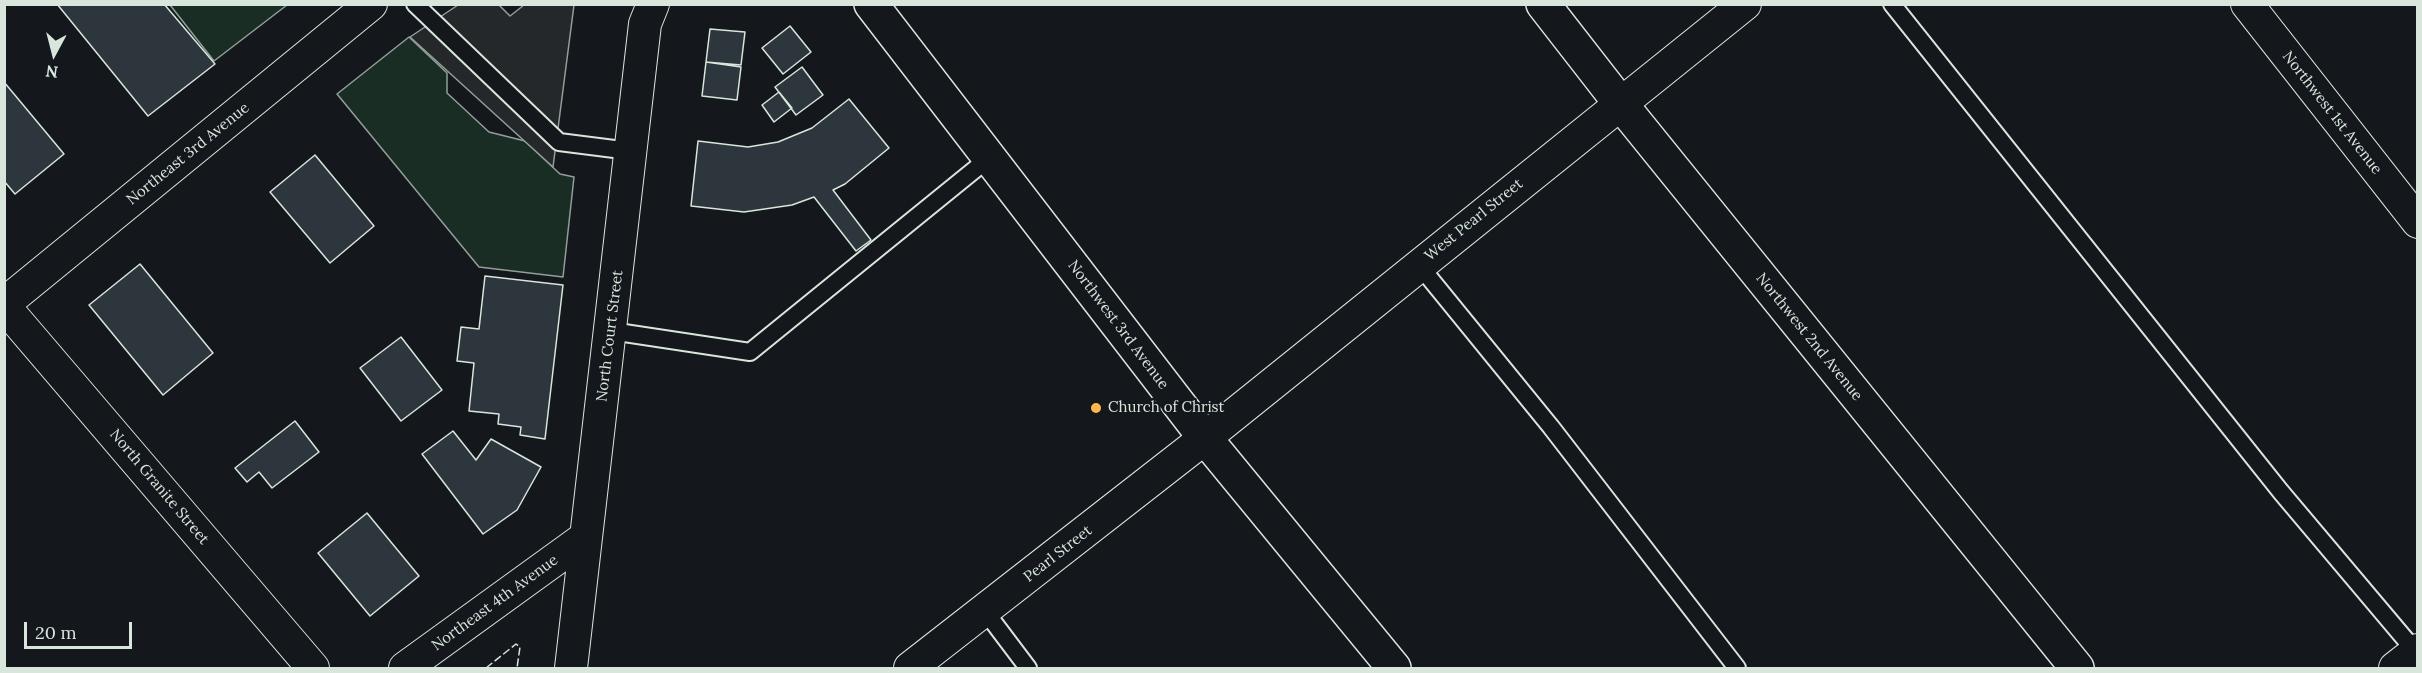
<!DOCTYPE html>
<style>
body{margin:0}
#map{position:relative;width:2422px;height:673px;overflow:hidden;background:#14181c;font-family:Lora,serif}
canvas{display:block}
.frame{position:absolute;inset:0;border:6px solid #d8e6dc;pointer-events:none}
.north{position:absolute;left:24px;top:24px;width:60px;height:60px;-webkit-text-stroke:4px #14181c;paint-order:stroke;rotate:187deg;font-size:16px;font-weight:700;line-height:24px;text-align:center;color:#d8e6dc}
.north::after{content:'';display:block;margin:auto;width:21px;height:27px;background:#d8e6dc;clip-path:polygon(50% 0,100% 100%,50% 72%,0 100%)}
.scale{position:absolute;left:24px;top:622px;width:108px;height:27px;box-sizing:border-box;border:3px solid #d8e6dc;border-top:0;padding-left:8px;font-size:18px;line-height:21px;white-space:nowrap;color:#d8e6dc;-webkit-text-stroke:4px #14181c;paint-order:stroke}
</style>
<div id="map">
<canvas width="2422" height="673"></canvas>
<div class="frame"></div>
<div class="north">N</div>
<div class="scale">20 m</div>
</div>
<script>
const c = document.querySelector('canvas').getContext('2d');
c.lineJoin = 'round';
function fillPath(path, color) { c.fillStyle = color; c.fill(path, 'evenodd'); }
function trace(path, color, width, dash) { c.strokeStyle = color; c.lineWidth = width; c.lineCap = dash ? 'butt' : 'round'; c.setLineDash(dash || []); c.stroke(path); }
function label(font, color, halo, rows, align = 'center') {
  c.font = font + ' Lora,serif'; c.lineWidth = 4.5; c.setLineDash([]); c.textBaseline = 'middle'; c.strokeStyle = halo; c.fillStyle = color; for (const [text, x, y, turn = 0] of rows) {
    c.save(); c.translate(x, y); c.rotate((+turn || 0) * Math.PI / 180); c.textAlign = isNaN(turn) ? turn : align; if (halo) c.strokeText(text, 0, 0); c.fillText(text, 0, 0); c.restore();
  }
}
const green = new Path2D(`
 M170,5H287L214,61Z
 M409,37L447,73V93L489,132L525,141L560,174L574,177L563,277L479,267L337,94Z`);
const parking = new Path2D(`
 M458,5H499L510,16L524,5H574L553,167L410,37Z`);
const building = new Path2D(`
 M57,4H164L215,64L148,116Z
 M790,26L811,52L783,74L762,48Z
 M710,29L745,32L741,65L706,62Z
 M706,62L741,67L737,100L702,96Z
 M802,67L823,95L796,115L775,87Z
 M4,82L64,154L15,194L4,181Z
 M779,92L792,108L774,122L762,105Z
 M849,99L889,148L845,184L833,190L871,240L856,251L814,197L792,205L744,212L691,206L698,141L748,147L778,142L812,128Z
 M315,155L374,226L330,263L270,192Z
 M140,264L213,353L163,395L89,305Z
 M485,276L563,285L545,439L520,435L521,427L498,424L499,414L469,411L474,363L457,361L461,327L479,329Z
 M401,337L442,390L401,421L360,368Z
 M295,421L319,452L272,488L259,472L247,482L235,468Z
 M453,431L476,460L491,439L541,467L517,510L483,534L422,454Z
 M367,513L419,576L370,616L318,553Z`);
const service = new Path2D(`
 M415,4L559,142L630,151
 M1892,4L2281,492L2416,652
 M1419,265L1551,427L1737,668
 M611,331L750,352L989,158
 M985,611L1028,668`);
const minor = new Path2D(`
 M2247,4L2418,222
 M4,304L371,4
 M4,306L313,668
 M405,668L586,537
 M571,668L645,24L653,4
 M910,668L1205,438L1745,4
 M2395,668L2418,650`);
const primary = new Path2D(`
 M871,4L1205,438L1394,668
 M1543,4L1620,103L2077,668`);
const fence = new Path2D(`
 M486,668L516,644L520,647L517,668`);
const markers = [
 [1096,408,6,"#ffb74d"]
];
const streetNames = [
 ["Northwest 1st Avenue",2332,113,52],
 ["Northeast 3rd Avenue",188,154,-39],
 ["West Pearl Street",1474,220,-39],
 ["Northwest 3rd Avenue",1118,325,53],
 ["North Court Street",610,336,-83],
 ["Northwest 2nd Avenue",1809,337,51],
 ["North Granite Street",159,487,50],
 ["Pearl Street",1058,554,-38],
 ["Northeast 4th Avenue",495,603,-36]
];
const poiNames = [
 ["Church of Christ",1108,408]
];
fillPath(green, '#1a2d24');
trace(green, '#939e99', 1.5);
fillPath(parking, '#24282b');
trace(parking, '#939e99', 1.5);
fillPath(building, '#2c363c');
trace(building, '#d8e6dc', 1.5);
trace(service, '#d8e6dc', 20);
trace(minor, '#d8e6dc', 34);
trace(primary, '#d8e6dc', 36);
trace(service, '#14181c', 16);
trace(minor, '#14181c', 32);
trace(primary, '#14181c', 33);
trace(fence, '#d8e6dc', 1.5, [8, 3]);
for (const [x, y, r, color] of markers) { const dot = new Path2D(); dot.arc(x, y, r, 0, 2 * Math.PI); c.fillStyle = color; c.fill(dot); trace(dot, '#14181c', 2); }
label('15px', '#d8e6dc', '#14181c', streetNames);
label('15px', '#d8e6dc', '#14181c', poiNames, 'left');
</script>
